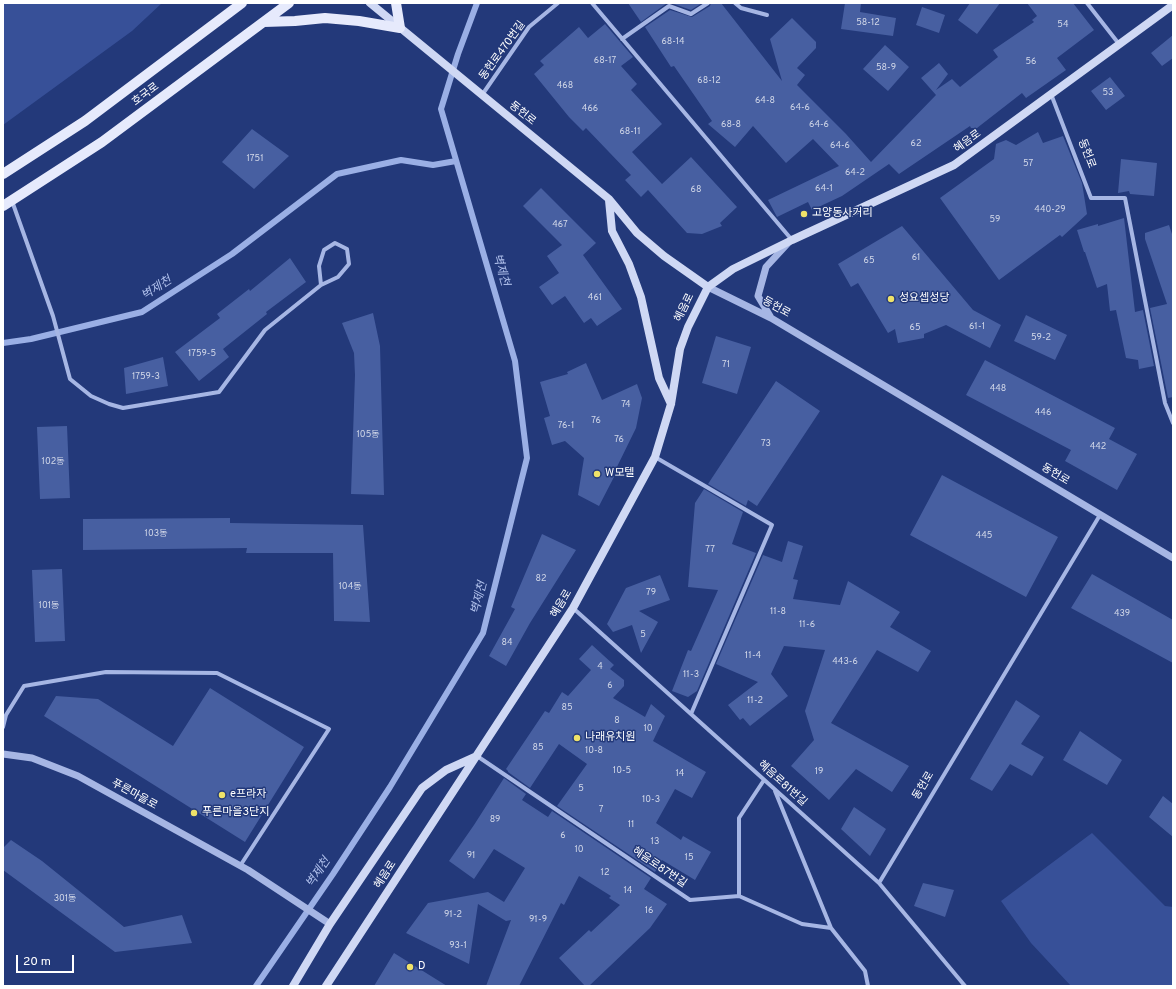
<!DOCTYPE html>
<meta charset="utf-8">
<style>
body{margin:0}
#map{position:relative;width:1176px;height:989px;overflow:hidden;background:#23397a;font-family:Overpass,sans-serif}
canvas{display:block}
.frame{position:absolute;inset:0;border:4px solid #fff;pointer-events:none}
.scale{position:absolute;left:16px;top:955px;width:58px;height:18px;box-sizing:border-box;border:2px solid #fff;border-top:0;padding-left:5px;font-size:12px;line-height:14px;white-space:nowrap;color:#fff;-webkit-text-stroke:3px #23397a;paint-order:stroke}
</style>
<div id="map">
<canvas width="1176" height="989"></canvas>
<div class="frame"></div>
<div class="scale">20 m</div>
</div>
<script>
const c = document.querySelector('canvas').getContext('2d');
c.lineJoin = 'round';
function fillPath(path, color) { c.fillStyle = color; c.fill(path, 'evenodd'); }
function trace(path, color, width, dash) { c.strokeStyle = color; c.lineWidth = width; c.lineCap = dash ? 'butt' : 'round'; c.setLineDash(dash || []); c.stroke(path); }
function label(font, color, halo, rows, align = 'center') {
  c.font = font + ' Overpass,"Noto Sans KR",sans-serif'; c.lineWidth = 3; c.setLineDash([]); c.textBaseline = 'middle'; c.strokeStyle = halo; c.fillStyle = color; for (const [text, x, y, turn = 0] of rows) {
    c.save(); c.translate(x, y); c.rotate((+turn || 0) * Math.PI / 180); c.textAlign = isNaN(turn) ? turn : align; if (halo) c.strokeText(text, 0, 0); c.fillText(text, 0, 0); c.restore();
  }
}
const green = new Path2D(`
 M3,3H162L132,31L3,125Z
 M1092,833L1165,906L1173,907V986H1071L1031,943L1001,901Z`);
const stream = new Path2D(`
 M3,343L31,339L142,312L232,254L337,174L401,160L433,165L456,161
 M256,986L333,874L390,787L483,633L527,458L515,361L441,109L458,54L477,3`);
const building = new Path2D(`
 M628,3H667L641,22Z
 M671,3H702L691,10Z
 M711,3H721L782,81L770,39L792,18L816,42V48L797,68L805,75L797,85L846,134L871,162L936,95L921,78L939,63L948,74L936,90L952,79L960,87L998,57L993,50L1034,22L1032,20L1037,16L1027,3H1073L1094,30L1057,58L1066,70L1026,98L1022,93L977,128H971L970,126L899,174L889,164L842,196L812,210L808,202L777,217L768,200L839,166L813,139L786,163L753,126L735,147L708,124L712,121L674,66L671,67L645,27L670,10L692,17L710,6Z
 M845,3H861L860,12L896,18L893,36L841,29Z
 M970,3H1000L977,34L958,20Z
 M922,7L945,15L939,33L916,25Z
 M605,24L633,57L621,66L637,84L631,90L662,124L632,152L662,184L691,157L737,207L720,223L722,226L702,234L687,233L648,190L641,197L625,180L631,175L586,128L583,131L569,117L534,74L544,65L540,61L579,27L588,38Z
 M1173,35V58L1162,66L1151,53Z
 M885,45L909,67L888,91L863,69Z
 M1110,77L1125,96L1106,110L1091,91Z
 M252,129L289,156L254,189L222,162Z
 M1038,132L1043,143L1063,136L1082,183L1087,214L1062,237L1060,235L999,280L940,198L994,159L996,144L1006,140L1016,145Z
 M1121,159L1157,163L1154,196L1130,194L1129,191L1118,193Z
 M541,188L596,243L583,255L622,309L597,326L591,318L584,323L565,296L552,305L539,287L559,273L547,256L562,245L523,206Z
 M1124,218L1135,312L1143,310L1154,366L1139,369L1138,360L1126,358L1116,310L1110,311L1107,284L1097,288L1085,252H1084L1077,230L1098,224V226Z
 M1169,225L1173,237V397L1168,398L1150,308L1167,304L1145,239V233Z
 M902,226L973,310L1001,325L990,348L946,325L924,334V338L898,343L895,329L888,333L858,283L851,287L838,264Z
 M290,258L306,282L266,312L267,314L223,349L229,357L199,381L175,352L220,318L217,314L249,289L250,291Z
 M373,313L380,346L384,495L351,494L355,375L354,353L342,323Z
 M1026,315L1067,335L1055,360L1014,341Z
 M716,336L751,347L737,394L702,383Z
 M163,357L168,386L126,394L124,368Z
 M985,360L1115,428L1109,439L1137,454L1117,490L1065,461L1071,450L966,395Z
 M586,363L602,400L637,384L642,398L636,428L613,475L614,477L599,506L578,495L584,458L565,441L552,445L544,418L550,416L540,382L568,374L567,372Z
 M776,381L820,411L757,506L748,500L746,506L708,484Z
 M67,426L70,498L40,499L37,427Z
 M942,475L1058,537L1026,597L910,535Z
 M704,489L743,512L732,544L756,553L697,691L688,697L672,691L688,650L691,651L718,590L688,587L695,503Z
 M230,518V523L363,525L370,622L334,621L333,553H246L247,548L83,550V519Z
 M542,534L576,550L530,623L506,666L489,656L515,609L511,607Z
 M788,541L803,546L793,579L798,580L793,599L840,605L848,581L900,612L890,627L931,651L918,672L877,650L831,723L909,766L892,792L856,769L829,800L791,766L814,740L805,711L825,650L784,646L771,674L788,696L750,726L743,718L740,720L728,705L758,682L716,664L763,555L782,562Z
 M62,569L65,641L35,642L32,570Z
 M1092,574L1173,620V663L1071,608Z
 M660,575L670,600L639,611L658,622L641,653L632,625L613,632L607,624L626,588Z
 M592,645L614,665L610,669L624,680V686L613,698L645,717L651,704L665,716L653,741L706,772L692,798L675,789L656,823L681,840L683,836L711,852L695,880L662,860L655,872L557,806L587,764L559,744L530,788L508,772V771L506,769L545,711L549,713L562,692L568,696L591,670L579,659Z
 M210,688L304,747L245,842L44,716L56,696L98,699L173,746Z
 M1016,700L1040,716L1021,744L1044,757L1032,776L1010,764L992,791L970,779Z
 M1080,731L1122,760L1107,785L1063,760Z
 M504,778L526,794L522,800L548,817L552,811L651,878L644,889L667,904L650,928L589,986H585L559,958L589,930L591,932L620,905L609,898L611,896L579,876L564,905L561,903L519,986H486L511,920L506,921L478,904L469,964L406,933L428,903L488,892L504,902L525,868L494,849L474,879L449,861L474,825Z
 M1163,796L1173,804V837L1149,817Z
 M854,807L886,829L870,856L841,829Z
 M11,840L42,861L124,927L182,915L192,943L115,952L3,870V848Z
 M923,883L954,890L945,917L914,906Z
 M394,953L447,986H374Z`);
const minor = new Path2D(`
 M592,3L792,240
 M735,3L741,8L767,15
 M1087,3L1119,44
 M622,39L669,6L691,14L708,3
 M1051,94L1091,198H1125L1165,403L1173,423
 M482,95L529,27L558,3
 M12,201L53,316L70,379L91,396L109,404L123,408L219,392L265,330L321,285L338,277L349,264L347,249L335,243L324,250L319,266L321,285
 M655,457L772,525L691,714
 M573,608L879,883L965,986
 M3,727L6,715L24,686L106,672L217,673L329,729L240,866
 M477,756L690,900L739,896L802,924L831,928L865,971L868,986
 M775,791L831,928
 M879,883L1100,515
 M739,896V818L764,780`);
const tertiary = new Path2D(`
 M708,287L771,318L1173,558
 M770,316L758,296L766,267L789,242
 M3,754L32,758L78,776L248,870L330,924`);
const secondary = new Path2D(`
 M370,3L609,199L637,233L664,256L708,287
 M609,200L612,231L629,264L641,297L659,378L671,404
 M293,986L330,924L422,788L446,770L477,756
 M326,986L573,608L655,457L671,404L680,349L688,327L708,287L733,269L792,240L954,165L1173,5`);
const primary = new Path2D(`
 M264,22L295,21L325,18L359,21L400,28L396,3
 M3,174L85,121L242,3
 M3,206L102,142L289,3`);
const markers = [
 [804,214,4,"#efe269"],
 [891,299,4,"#efe269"],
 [597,474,4,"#efe269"],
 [577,738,4,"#efe269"],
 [222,795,4,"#efe269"],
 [194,813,4,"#efe269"],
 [410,967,4,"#efe269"]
];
const numberNames = [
 ["58-12",868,23],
 ["54",1063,25],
 ["68-14",673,42],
 ["68-17",605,61],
 ["56",1031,62],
 ["58-9",886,68],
 ["68-12",709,81],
 ["468",565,86],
 ["53",1108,93],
 ["64-8",765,101],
 ["64-6",800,108],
 ["466",590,109],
 ["68-8",731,125],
 ["64-6",819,125],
 ["68-11",630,132],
 ["62",916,144],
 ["64-6",840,146],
 ["1751",255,159],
 ["57",1028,164],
 ["64-2",855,173],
 ["64-1",824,189],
 ["68",696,190],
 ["440-29",1050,210],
 ["59",995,220],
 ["467",560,225],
 ["61",916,258],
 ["65",869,261],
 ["461",595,298],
 ["61-1",977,327],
 ["65",915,328],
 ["59-2",1041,338],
 ["1759-5",202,354],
 ["71",726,365],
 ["1759-3",146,377],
 ["448",998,389],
 ["74",626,405],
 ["446",1043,413],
 ["76",596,421],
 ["76-1",566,426],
 ["105동",368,435],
 ["76",619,440],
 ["73",766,444],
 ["442",1098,447],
 ["102동",53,462],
 ["103동",156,534],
 ["445",984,536],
 ["77",710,550],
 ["82",541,579],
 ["104동",350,587],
 ["79",651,593],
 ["101동",49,606],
 ["11-8",778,612],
 ["439",1122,614],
 ["11-6",807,625],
 ["5",643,635],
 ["84",507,643],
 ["11-4",753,656],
 ["443-6",845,662],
 ["4",600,667],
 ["11-3",691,675],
 ["6",610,686],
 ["11-2",755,701],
 ["85",567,708],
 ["8",617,721],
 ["10",648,729],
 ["85",538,748],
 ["10-8",594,751],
 ["10-5",622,771],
 ["19",819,772],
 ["14",680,774],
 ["5",581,789],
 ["10-3",651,800],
 ["7",601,810],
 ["89",495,820],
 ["11",631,825],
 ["6",563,836],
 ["13",655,842],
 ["10",579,850],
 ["91",471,856],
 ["15",689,858],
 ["12",605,873],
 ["14",628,891],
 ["301동",65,899],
 ["16",649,911],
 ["91-2",453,915],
 ["91-9",538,920],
 ["93-1",458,946]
];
const streetNames = [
 ["동헌로470번길",503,51,-54],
 ["호국로",146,95,-37],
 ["동헌로",522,114,39],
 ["혜음로",968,142,-36],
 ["동헌로",1086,154,69],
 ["혜음로",685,308,-64],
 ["동헌로",776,308,29],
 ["동헌로",1055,475,31],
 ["혜음로",562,604,-59],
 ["혜음로81번길",782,784,42],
 ["동헌로",924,786,-59],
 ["푸른마을로",134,795,29],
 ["혜음로87번길",659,868,34],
 ["혜음로",386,875,-57]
];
const poiNames = [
 ["고양동사거리",812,214],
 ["성요셉성당",899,299],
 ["W모텔",605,474],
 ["나래유치원",585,738],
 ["e프라자",230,795],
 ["푸른마을3단지",202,813],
 ["D",418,967]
];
const waterNames = [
 ["벽제천",500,270,74],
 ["벽제천",157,289,-33],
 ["벽제천",480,598,-76],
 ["벽제천",319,873,-56]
];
fillPath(green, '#375098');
trace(stream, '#9aafe5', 6);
fillPath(building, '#475fa1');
trace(minor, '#a6b6e4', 4);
trace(tertiary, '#a6b6e4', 7);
trace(secondary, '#cfd8f4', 8);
trace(primary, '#e6eafc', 10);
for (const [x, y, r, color] of markers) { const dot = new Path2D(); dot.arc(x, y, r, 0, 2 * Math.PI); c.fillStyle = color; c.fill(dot); trace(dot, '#23397a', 1.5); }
label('9px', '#d1d7e8', null, numberNames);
label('11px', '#fff', '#23397a', streetNames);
label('11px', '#fff', '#23397a', poiNames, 'left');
label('italic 12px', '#b1c1ec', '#23397a', waterNames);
</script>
